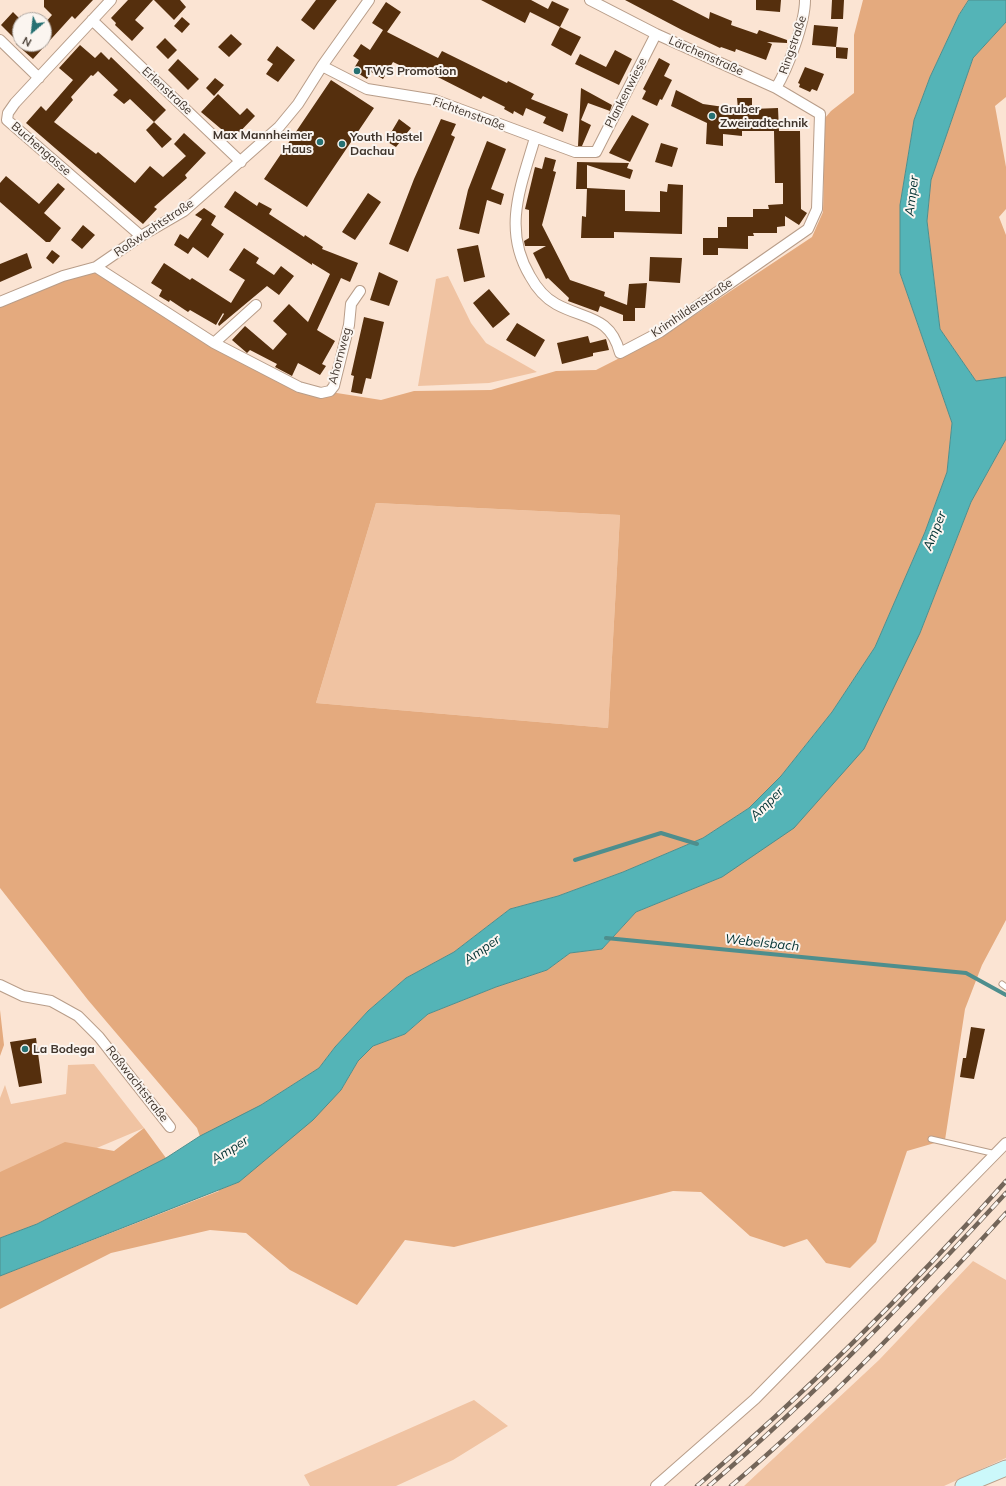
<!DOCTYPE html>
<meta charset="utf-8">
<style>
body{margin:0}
#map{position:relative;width:1006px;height:1486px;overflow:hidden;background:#fbe4d3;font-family:Mulish,sans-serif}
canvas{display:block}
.north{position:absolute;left:12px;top:12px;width:40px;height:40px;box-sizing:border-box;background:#fbf5f0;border:1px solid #b0a8a2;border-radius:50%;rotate:208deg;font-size:11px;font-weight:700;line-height:16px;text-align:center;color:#40352c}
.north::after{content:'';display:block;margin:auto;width:14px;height:18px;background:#267173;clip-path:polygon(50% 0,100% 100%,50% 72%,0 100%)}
</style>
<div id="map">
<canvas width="1006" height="1486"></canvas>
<div class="north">N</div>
</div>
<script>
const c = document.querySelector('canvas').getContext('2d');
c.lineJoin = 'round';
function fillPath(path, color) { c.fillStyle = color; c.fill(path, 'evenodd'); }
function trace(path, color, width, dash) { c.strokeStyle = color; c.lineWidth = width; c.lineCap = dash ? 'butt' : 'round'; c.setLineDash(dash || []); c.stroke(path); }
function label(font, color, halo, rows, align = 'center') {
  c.font = font + ' Mulish,sans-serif'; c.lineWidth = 4; c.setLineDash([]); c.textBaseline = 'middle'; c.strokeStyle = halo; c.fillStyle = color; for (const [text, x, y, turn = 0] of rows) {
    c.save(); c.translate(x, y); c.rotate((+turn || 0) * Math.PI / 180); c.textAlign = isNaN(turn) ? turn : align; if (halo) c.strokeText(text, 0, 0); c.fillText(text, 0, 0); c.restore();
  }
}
const green = new Path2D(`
 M448,276L471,323L486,343L537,372L489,383L418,386L436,279Z
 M376,503L620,515L608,728L316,703Z
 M94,1064L144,1128L0,1189V1098L5,1085L11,1104L66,1094L68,1065Z
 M973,1261L1006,1280V1458L944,1486H744L879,1360Z
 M474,1400L508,1426L453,1460L396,1486H310L304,1475Z`);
const forest = new Path2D(`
 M863,0H969L959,15L930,77L914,120L900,205V273L952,423L947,472L925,532L875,647L832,712L781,776L749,808L703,838L623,872L558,896L510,909L454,952L406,978L368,1011L335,1047L319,1068L261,1105L219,1190L239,1182L341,1090L358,1061L373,1046L405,1034L428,1014L496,987L547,970L570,953L602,949L636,912L722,877L920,633L971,502L1006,439V920L982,965L965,1009L945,1140L907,1151L876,1242L850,1268L826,1263L807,1239L784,1247L750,1236L701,1192L673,1191L454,1247L405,1240L357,1305L290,1270L246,1233L210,1230L111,1253L0,1309V1276L219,1191L197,1128L88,1000L0,888V302L96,267L214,343L299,387L381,400L414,391L491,390L556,371L596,370L663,336L812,237L823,212L825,118L831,111L854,93V35ZM376,503L620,515L608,728L316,703Z
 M1006,22V97L995,106L1006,167V209L999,217L1006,235V377L976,381L940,329L927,221L931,180L973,58Z
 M0,1010L4,1045L0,1056Z
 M144,1128L166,1158L37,1224L0,1238V1172L65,1142L114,1151Z`);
const water = new Path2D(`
 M969,0H1006V22L973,58L931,180L927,221L940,329L976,381L1006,377V439L971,502L920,633L864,749L794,828L722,877L636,912L602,949L570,953L547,970L496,987L428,1014L405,1034L373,1046L358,1061L341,1090L313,1120L239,1182L0,1276V1238L37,1224L166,1158L200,1136L261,1105L319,1068L335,1047L368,1011L406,978L454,952L510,909L558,896L623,872L703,838L749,808L781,776L832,712L875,647L925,532L947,472L952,423L900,273V205L914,120L930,77L959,15Z`);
const stream = new Path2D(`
 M575,860L661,833L697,844
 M606,938L966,973L1006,995`);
const building = new Path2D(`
 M44,0H93L75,19L72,16L33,59L16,44H44V24L52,15L44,7Z
 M128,0H153L135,20L144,28L132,41L115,25L116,23L111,18Z
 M154,0H180L186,7L174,20Z
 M316,0H337L314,30L301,20Z
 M481,0H531L548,9L552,1L569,9L560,27L530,12L525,23Z
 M625,0H672L709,19L710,12L732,21L731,25L757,34L759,30L787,40V43L767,42L772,44L766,60L736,49L735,52L721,47L720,48L682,30Z
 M756,0H781L780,12L756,10Z
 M832,0H844L843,19H831Z
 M386,2L401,12L387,32L438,58L442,51L507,83L508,81L534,94L531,99L568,114L563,132L543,123L546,117L526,108L523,116L514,111L513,114L504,109L505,107L483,96L481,99L422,69L420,75L393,62L383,79L371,72L367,79L353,70L359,60L353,56L361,44L370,50L383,30L372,23Z
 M13,12L20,19V44L1,25Z
 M182,17L190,24L182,33L174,26Z
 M814,25L838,27L836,47L812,45Z
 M560,27L581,37L571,56L551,45Z
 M231,34L242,44L229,57L218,47Z
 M165,38L177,50L168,59L156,47Z
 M80,45L95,58L101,52L109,60L111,57L166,110L154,122L172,139L162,148L146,130L154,122L130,99L124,104L113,95L118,90L98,71L93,76L91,75L71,97L73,100L54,122L96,154L98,152L135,183L150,166L163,177L186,156L174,144L184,133L206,153L185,175L187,178L154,207L157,209L143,224L26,123L41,106L46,111L73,80L59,68Z
 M277,46L295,60L278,82L266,74L273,64L267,60Z
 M836,47L848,48L847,59L836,58Z
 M615,50L632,59L619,85L575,64L580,54L606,67Z
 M659,58L670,64L664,76L672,80L662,100L660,99L657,106L642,99L646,91L643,89Z
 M178,59L199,79L188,90L168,70Z
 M805,67L824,74L817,91L812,89L810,92L799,87L800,84L798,83Z
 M215,78L224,85L214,96L206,88Z
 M331,80L374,108L307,207L264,179Z
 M581,88L612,105L610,111L588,103L581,120L591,125L582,146H578Z
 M676,90L703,104L738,109L737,98H752V109L778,108L779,131H800L801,209L807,213L799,225L785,216V226L777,227V233H753L754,236H748V249L718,248V255H703V238H718V227H727V217H753V209H769L768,205L783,204V183H775L774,131H742V136L723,134V146L706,144L707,123L671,106Z
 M218,94L240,115L247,108L255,116L233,139L201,112Z
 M632,115L649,124L630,162L609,153Z
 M399,119L411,128L396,147L386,141Z
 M441,119L456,124L451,135L455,137L408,252L389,244L414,179Z
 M487,141L506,149L491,189L504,194L501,205L487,200L479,234L459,229L468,190Z
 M661,143L678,148L672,167L655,162Z
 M545,157L556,160L553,171L556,172L542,225L570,280L605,292L604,296L627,305L629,284L647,283L645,308H635V321H623V315L600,306L598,312L568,301L569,298L548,278L546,279L533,253L546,246H525L524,241L529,238V210L525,209L535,167L542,169Z
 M577,162L629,163L627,168L633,170L630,179L587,165V189H576Z
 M6,176L39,204L58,183L65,189L44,213L61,228L50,242H46L0,202V183Z
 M668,184L683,185L682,234L614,232V238H581L582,216L586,217L587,188L625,190V211L660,212V191L667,192Z
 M235,191L257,206L259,202L272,209L269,214L304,237L305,235L323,247L322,249L358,263L350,282L341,278L317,330L335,341L322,364L326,366L320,375L298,363L292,376L275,367L277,364L250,350L247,353L232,340L245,326L273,350L287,334L273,321L289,304L308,322L330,274L312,263V265L224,207Z
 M368,193L381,202L355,240L342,232Z
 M204,208L216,216L211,225L224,234L208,258L193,247L188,254L174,245L180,234L188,239L202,219L195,215Z
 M83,225L95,235L82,249L71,240Z
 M478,245L485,277L464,282L457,249Z
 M244,248L259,258L256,263L274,275L281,266L294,276L279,295L267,286L219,326L218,324L224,314L223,313L216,325L190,310L188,312L170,300L169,302L159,296L162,290L151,283L164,263L190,280L192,278L231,303L245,280L229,270Z
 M52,250L60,256L53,264L46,258Z
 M27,253L32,268L0,282V264Z
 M650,257L682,258L680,283L649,281Z
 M379,272L398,281L389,306L370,300Z
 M489,289L510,314L493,328L473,303Z
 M364,317L384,322L371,379L366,378L362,394L351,392L354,376L351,375Z
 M517,323L545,340L535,357L506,340Z
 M588,336L590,343L606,339L609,350L593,353V356L562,364L557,343Z
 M971,1027L985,1029L974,1079L960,1077L963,1058H966Z
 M36,1038L42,1083L19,1087L10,1042Z`);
const service = new Path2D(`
 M1002,984L1006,987
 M931,1139L996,1154`);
const minor = new Path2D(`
 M111,0L15,103L8,113L7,120L141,236
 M92,20L241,162
 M0,40L39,78
 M322,66L367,89L435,100L575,152H596L656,34
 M776,88C788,68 805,23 805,0
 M535,138C521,186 502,229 530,276C536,287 545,298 556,304C585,320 610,315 620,353L660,332L808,229L817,209L820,114L776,88L656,34L590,0
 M96,267L214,343L299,387L321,393L330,391L334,386L349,325L351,304L360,291
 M0,302L63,276L96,267L141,236L184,211L279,127L298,104L322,66L369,0
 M214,343L256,305
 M0,985L23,996L51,1001L78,1016L99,1037L170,1127
 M656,1486L755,1399L1006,1143`);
const secondary = new Path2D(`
 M963,1486L1006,1468`);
const rail = new Path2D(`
 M697,1486C807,1392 910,1289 1006,1181
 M709,1486C815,1395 912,1295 1006,1193
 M731,1486C830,1402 919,1308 1006,1213`);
const markers = [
 [357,71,4,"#267173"],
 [712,116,4,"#267173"],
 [320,142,4,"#267173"],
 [342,144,4,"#267173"],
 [25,1049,4,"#267173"]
];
const streetNames = [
 ["Ringstraße",793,45,-71],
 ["Lärchenstraße",706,56,24],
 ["Erlenstraße",167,91,43],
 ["Plankenwiese",626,93,-63],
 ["Fichtenstraße",469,114,20],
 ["Buchengasse",41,149,41],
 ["Roßwachtstraße",154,228,-34],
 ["Krimhildenstraße",692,308,-34],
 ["Ahornweg",340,356,-75],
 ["Roßwachtstraße",137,1084,52]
];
const poiNames = [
 ["TWS Promotion",365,71],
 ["Gruber",720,109],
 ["Zweiradtechnik",720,123],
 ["Max Mannheimer",312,135,"right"],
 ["Haus",312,149,"right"],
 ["Youth Hostel",350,137],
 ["Dachau",350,151],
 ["La Bodega",33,1049]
];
const waterNames = [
 ["Amper",912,196,-83],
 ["Amper",935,531,-68],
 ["Amper",767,804,-45],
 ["Webelsbach",762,943,6],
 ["Amper",482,950,-35],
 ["Amper",230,1150,-32]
];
fillPath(green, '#f0c3a2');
fillPath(forest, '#e4aa7e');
fillPath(water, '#54b4b7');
trace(water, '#4e8e8d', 1);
trace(stream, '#4e8e8d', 4);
fillPath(building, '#552f0d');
trace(service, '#b89d89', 7);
trace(minor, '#b89d89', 12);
trace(secondary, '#b89d89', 17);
trace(service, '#fff', 5);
trace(minor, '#fff', 10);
trace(secondary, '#cbf8fa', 15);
trace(rail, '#736559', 4.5);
trace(rail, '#fbf5f0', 3, [9]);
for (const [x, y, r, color] of markers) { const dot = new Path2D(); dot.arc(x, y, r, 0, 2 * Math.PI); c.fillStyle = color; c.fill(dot); trace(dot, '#fbf5f0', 1.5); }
label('12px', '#40352c', '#fbf5f0', streetNames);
label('bold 12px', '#40352c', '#fbf5f0', poiNames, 'left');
label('italic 13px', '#003132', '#fbf5f0', waterNames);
</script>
